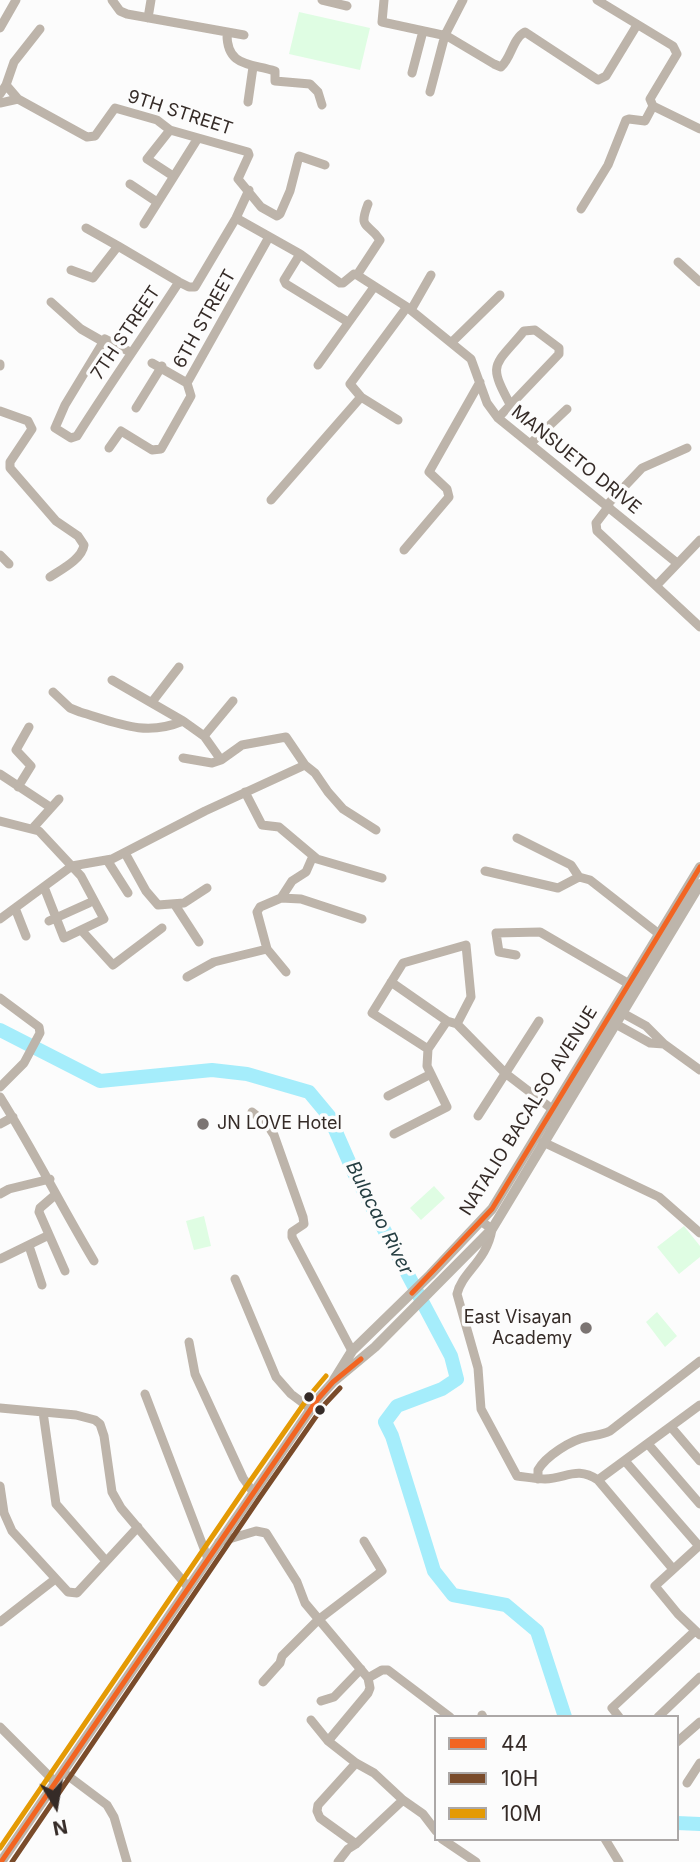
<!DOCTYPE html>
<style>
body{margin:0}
#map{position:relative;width:700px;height:1862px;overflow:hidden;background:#fcfcfc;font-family:Inter,sans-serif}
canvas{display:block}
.legend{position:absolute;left:434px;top:1715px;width:245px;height:126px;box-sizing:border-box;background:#fcfcfc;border:2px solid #aca8a7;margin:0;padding:9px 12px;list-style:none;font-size:21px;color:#352b27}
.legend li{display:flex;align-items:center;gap:14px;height:35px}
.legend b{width:35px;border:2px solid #aca8a7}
.north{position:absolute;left:21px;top:1771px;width:70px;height:70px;-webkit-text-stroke:5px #fcfcfc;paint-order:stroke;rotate:169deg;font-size:19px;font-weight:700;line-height:28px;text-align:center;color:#352b27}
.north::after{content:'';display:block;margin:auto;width:24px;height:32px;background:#352b27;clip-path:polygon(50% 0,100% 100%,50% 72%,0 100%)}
</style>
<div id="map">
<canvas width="700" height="1862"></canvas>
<ul class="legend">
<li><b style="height:9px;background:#f26522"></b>44</li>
<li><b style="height:9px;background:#7a4b2a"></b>10H</li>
<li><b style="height:9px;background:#e49a04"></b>10M</li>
</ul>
<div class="north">N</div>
</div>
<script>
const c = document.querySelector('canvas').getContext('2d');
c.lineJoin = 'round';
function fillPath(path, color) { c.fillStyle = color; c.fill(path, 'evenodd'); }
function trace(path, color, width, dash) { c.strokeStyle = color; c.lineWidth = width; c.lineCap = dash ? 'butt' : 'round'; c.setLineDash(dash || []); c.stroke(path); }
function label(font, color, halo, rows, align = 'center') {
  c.font = font + ' Inter,sans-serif'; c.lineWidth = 7; c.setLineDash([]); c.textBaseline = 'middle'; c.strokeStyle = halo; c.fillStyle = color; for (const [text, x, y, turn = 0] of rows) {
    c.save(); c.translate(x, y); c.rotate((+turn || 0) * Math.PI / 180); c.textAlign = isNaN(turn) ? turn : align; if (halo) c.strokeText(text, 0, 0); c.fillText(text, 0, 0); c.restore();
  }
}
const green = new Path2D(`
 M299,12L370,28L360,70L289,54Z
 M434,1186L445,1198L421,1220L410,1208Z
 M204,1216L211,1246L194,1250L186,1221Z
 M684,1226L700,1246V1257L679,1274L657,1247Z
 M657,1312L677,1336L665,1347L646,1322Z`);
const river = new Path2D(`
 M0,1030L100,1081L212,1070L247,1074L309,1092L329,1116L354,1173L451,1356L457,1379L442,1389L397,1406L385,1422L392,1436L434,1571L453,1595L506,1605L537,1631L565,1717
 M677,1823L700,1824`);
const minor = new Path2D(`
 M112,0L120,11L127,14L244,35
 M322,0L347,6
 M384,0L382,22L447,36L494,64L501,67C512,57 512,39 525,32L598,80L606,76L637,25
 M148,18L151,0
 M0,28L16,0
 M227,32C226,67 250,63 275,71V81L310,84L318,92L322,105
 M412,73L423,31
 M6,85L18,99L87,137L95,136L115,108L157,120L170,130L248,152L249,155L238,179L261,207L277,216L280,214L290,191L299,156L325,165
 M430,92L445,35L463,0
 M0,94L6,85L14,62L40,29
 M248,102L253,67
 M0,103L18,99
 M653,106L700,129
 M170,130L147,159L173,176
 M130,184L157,202
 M581,209L608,165L626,120L629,119L645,121L653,106L650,99L677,54L673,46L597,0
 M236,218L300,254L340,283H343L354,274L357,275L407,307L471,359L487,403L498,418L677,563
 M144,224L198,138
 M86,228L118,246
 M300,254L284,280L286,284L348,322
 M678,262L700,282
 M71,270L93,278L118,246L179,282L189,287H195L236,218L249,190
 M357,275L380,240C368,222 358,230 368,204
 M51,302L81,329L102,341
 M411,310L431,275
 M452,342L500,295
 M130,352L105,339L65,405L55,428L71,438L77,436C110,384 145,334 179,282
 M152,363L187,383
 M0,364V366
 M318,365L374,287
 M136,408L162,366
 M0,411L28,421L32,429L10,462V468L56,521L78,536L84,545C82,559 62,569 50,577
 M498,418L559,354V348L535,330L524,331C494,367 487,362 511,406
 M398,420L361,397L350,384L407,307
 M531,443L567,409
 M109,448L121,431L152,450L161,449L191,396L187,383L269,237
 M271,500L361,397
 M607,505L642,468L687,448
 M609,506L596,523L597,531L700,627
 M404,550L449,497L447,489L429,472L480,382
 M0,555L9,564
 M656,586L700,540
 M112,680L183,721
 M53,692L70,708L80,712C117,723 145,737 183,721L204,736L221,760
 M152,702L179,667
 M204,736L233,701
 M183,758L212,763L221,760L242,745L286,737L305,765L315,773L328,792L343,809L376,830
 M0,774L50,807
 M18,787L31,766L16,750L29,727
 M245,792L262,825L279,827L317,859L382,878
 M0,821L39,831L81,876L104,919L64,938L44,887
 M32,829L59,799
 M517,838L571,865L579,877
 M125,853L146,891L158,905L184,903L207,888
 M107,860L128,893
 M485,871L558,888L579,877L590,880L659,934
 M281,898L301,899L362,919
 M175,905L199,942
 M15,908L26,936
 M0,919L72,866L112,859L205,811L305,765
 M49,921L89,903
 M82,931L113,965L162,928
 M516,955L499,952L496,933L540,932L629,984
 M286,972L267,949L257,912L260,907L281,898L292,881L306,872L313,856
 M187,977L214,962L267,949
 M391,982L447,1021L457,1024L505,1073L556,1112
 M0,998L39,1027L40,1033L24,1063L0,1087
 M617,1010L646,1026L664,1044L700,1070
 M612,1022L650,1043L664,1044
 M428,1049L372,1013L403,963L466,945L471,997L457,1024
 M388,1096L431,1074
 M0,1097C34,1151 61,1206 94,1261
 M252,1112L267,1124L274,1135L303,1217L304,1224L292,1232V1237L352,1351
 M478,1116L539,1021
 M0,1124L13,1117
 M394,1134L447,1107L427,1066L428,1049L447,1021
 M543,1142L659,1197L700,1233
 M0,1194L9,1189L50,1179
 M55,1195L40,1208L39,1212L65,1271
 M482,1222L492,1229C487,1261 462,1272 457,1294L478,1368L481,1409L517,1476C526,1477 535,1479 545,1479C567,1478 577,1466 598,1480L673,1569
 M29,1246L42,1285
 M0,1259L49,1235
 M235,1279L276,1377L291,1394L311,1409
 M189,1342L195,1374L243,1478L253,1492
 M145,1394L208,1559
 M0,1408L76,1415L95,1420L100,1424L104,1436L112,1492L121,1508L188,1587
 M43,1412L56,1504L106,1561
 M671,1427L700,1461
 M648,1444L700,1504
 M625,1461L699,1546
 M538,1479V1470C546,1456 571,1440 587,1437C596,1435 602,1435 610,1431L700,1361
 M598,1480L700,1405
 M0,1486L4,1513L12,1531L68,1592L77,1593L138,1527
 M219,1542L256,1531L266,1533L297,1582L305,1603L368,1678L370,1688L368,1693L328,1741
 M700,1545L655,1586L678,1614L700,1635
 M0,1622L54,1580
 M368,1678L382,1670H388L450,1717
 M263,1682L280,1663L282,1656L318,1620L382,1571L364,1541
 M321,1701L334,1697L361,1669
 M482,1715L483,1717
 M619,1717L612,1708L695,1631
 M658,1717L700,1677
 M311,1720L328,1741L356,1763L374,1773L403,1800L423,1814L436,1831
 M0,1727L56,1783
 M677,1742L700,1722
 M356,1763L318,1805L317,1811L320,1818L356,1844
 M63,1772L107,1805L114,1817L127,1862
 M687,1783L700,1763
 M442,1839L476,1862
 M605,1839L619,1862
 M338,1862L348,1849L356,1844L403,1800`);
const major = new Path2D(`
 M334,1380L352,1351L430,1275L492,1209L700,867
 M1,1862L317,1400L333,1382L375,1347L492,1229L700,884`);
const bus1 = new Path2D(`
 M412,1293L492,1209L700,867
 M1,1862L317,1400L333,1382L361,1359`);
const bus2 = new Path2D(`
 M12,1862L260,1497L324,1405L340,1388`);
const bus3 = new Path2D(`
 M0,1848L246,1487L310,1395L326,1376`);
const markers = [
 [203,1124,7,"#7b7472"],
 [586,1328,7,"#7b7472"],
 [309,1397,6,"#352b27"],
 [320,1410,6,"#352b27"]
];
const streetNames = [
 ["9TH STREET",180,113,18],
 ["6TH STREET",205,319,-61],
 ["7TH STREET",126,333,-56],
 ["MANSUETO DRIVE",576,460,39],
 ["NATALIO BACALSO AVENUE",529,1111,-58]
];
const poiNames = [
 ["JN LOVE Hotel",217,1124],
 ["East Visayan",572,1318,"right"],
 ["Academy",572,1339,"right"]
];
const waterNames = [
 ["Bulacao River",379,1218,63]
];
fillPath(green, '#dffde3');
trace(river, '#a5edfb', 14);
trace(minor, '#bdb4aa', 9);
trace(major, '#bdb5ab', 10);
trace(bus1, '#f26522', 5);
trace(bus2, '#7a4b2a', 5);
trace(bus3, '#e49a04', 5);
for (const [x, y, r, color] of markers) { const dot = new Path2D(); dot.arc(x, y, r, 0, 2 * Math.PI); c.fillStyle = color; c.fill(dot); trace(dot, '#fcfcfc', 2.5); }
label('18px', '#352b27', '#fcfcfc', streetNames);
label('18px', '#352b27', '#fcfcfc', poiNames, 'left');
label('italic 19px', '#253e42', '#fcfcfc', waterNames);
</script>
